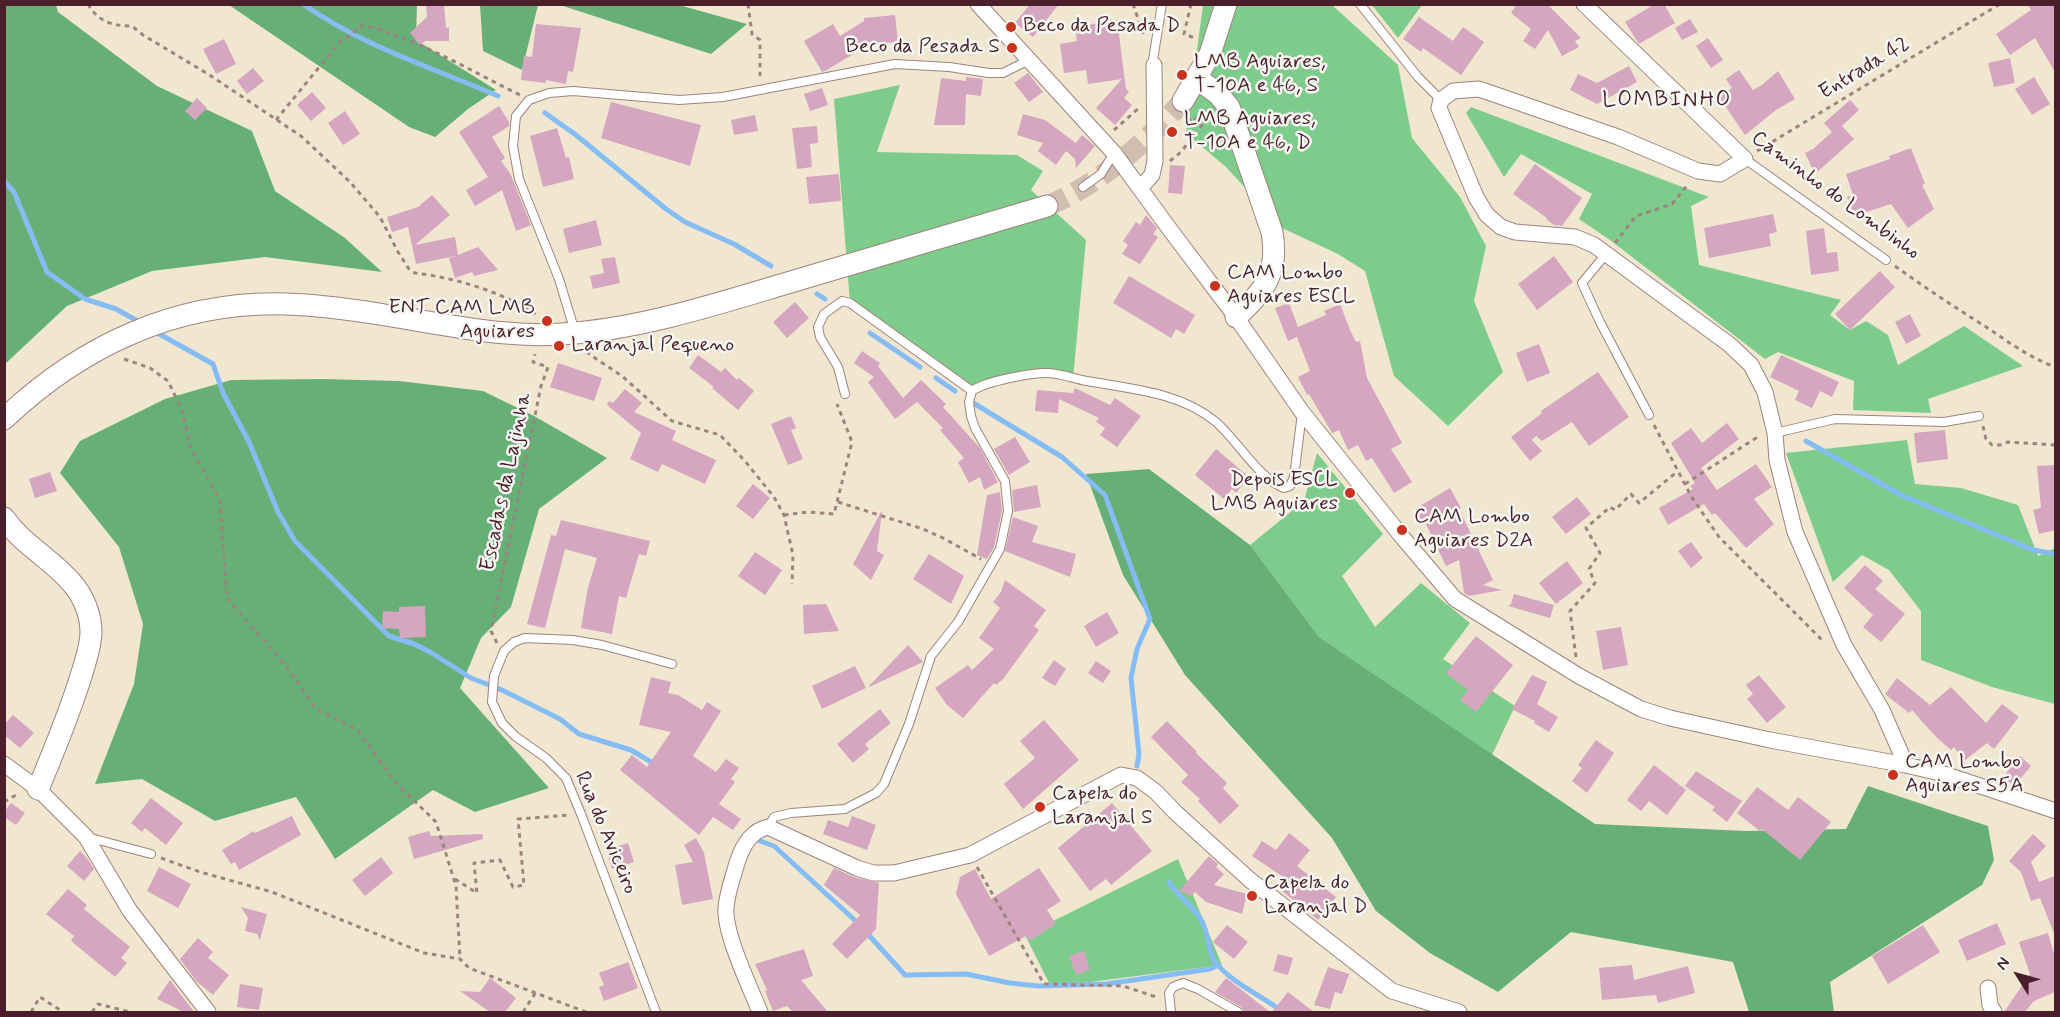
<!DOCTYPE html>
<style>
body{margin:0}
#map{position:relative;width:2060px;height:1017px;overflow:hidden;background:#f1e7d1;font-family:Mynerve,sans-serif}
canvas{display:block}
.frame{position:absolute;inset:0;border:6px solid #4a1f2b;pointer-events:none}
.north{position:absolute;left:1988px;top:945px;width:60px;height:60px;-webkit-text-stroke:4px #f6f6f2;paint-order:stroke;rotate:307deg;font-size:16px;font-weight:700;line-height:24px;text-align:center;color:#4a1f2b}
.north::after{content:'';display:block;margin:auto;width:21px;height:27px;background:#4a1f2b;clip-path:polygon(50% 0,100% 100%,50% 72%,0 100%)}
</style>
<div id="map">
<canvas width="2060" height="1017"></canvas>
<div class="frame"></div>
<div class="north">N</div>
</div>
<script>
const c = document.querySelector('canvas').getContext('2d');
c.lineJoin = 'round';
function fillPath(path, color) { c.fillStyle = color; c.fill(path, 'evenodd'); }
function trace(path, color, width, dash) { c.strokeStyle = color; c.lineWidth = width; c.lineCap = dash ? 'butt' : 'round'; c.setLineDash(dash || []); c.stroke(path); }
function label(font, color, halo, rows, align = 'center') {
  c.font = font + ' Mynerve,sans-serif'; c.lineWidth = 5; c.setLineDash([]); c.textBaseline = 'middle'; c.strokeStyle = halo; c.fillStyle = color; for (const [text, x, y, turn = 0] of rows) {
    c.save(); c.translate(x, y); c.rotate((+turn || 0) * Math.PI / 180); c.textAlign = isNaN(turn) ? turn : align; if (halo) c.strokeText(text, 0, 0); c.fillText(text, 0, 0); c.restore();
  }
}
const green = new Path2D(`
 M1203,5H1332L1398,65L1412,138L1460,197L1486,246L1474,301L1503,372L1448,426L1394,376L1365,271L1338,254L1282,228L1226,167L1186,133Z
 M1372,5H1422L1398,38Z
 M900,85L877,152L1017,155L1043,171L1031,190L1086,240L1073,378L1047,373L972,391L850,303L834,99Z
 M1471,107L1709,197L1691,206L1699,265L1841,300L1830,315L1850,330L1866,321L1888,335L1898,365L1964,326L2023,366L1928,399L1931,413L1853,410L1854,381L1778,352L1765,359L1610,240L1579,219L1592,194L1521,154L1504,177L1466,113Z
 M1907,440L1915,484L1961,488L2018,505L2038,556L2055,548V704L1992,687L1921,660V611L1889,570L1862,555L1833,582L1786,453Z
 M1317,453L1383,534L1342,576L1375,627L1421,583L1470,623L1443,659L1515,706L1492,755L1319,637L1250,545L1304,501Z
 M1178,859L1222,965L1051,987L1025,935Z`);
const forest = new Path2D(`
 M5,5H56L58,12L157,86L252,131L275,191L345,238L382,272L265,257L152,271L67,306L5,364Z
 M229,5H417L416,40L496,90L468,109L435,137L409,127Z
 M480,5H538L522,70L483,51Z
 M560,5H679L747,24L711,54Z
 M322,379L399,381L483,391L534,416L607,458L539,509L511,607L481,638L460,688L549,788L475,812L433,790L335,859L296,797L215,821L142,779L95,784L134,684L143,624L119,547L60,473L80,441L165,399L231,380Z
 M1149,469L1250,545L1319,637L1595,824L1746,831L1846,829L1868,786L1988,826L1994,860L1982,885L1830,982L1834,1012H1749L1733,962L1571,932L1498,992L1430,953L1376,911L1332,838L1185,675L1123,575L1086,474Z`);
const stream = new Path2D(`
 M303,4C362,46 433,68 498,96
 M545,113L576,135L666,209L685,222L734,244L771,266
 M4,181L14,192L47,272L85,299L116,309L141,323
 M817,294L825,299
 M154,331L213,364L223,393L249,442L278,512L295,541L389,636L414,644L430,652L471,678L502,690L560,719L579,734L631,750L656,765
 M870,333L920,367
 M936,378L955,391
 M975,404L1062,457L1105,495L1150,619L1137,649L1131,678L1139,754L1137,766
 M1806,441L1901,495L2033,550L2056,554
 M760,841L774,846L859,924
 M1169,882C1177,896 1192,905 1200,918C1209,930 1208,954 1215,962C1233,984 1261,995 1283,1012
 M865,931L905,975L966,974L1010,983L1038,986L1106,984L1210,969L1219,965`);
const building = new Path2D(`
 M426,4H444L446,28L449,27V41H425L420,45L410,33L427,17Z
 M1030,4H1059L1033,37L1015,23Z
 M1517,4H1547L1581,38L1575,41L1579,47L1562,56L1548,30L1535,49L1523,41L1531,29L1511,13Z
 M1655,4H1664L1675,23L1639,44L1625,22Z
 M2027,4H2055V72L2035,38L2010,55L1996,34L2031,10Z
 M895,15L898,42L870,44L825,71L822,72L804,41L833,24L840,36L864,21V18Z
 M1419,17L1453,41L1463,27L1484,42L1461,75L1423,48L1421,52L1403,39Z
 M1690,19L1698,32L1682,40L1675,28Z
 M1117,20L1126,89L1129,92L1124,98L1132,105L1115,125L1096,108L1122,79L1088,84L1086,70L1064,73L1060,44L1077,41L1075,27Z
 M536,24L581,28L573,72L568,71L566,84L546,80V83L521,80L524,56L532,57Z
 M1708,38L1723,60L1711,68L1696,46Z
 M224,39L236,64L216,74L203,49Z
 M2010,58L2015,83L1994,87L1988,63Z
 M1629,66L1637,82L1597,104L1570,90L1578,74L1597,83Z
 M253,68L264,81L247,94L237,81Z
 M1739,70L1753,90L1762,85L1778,71L1795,99L1776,110L1745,135L1719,97L1732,88L1726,79Z
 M1028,73L1043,92L1029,102L1014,83Z
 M966,77L983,79L981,96L966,94L965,125H934L941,78L966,81Z
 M2034,77L2050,104L2032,115L2015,89Z
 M822,88L828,105L810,111L804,94Z
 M312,92L326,108L311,121L297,105Z
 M197,98L207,108L195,120L185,111Z
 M1850,100L1859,110L1842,126L1854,139L1815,174L1805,153L1813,149L1832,132L1824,123Z
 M611,102L701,125L690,166L601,138Z
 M499,106L509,122V126L492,137L505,158L501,161L510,173L531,225L516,231L502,190L475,206L466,190L488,177L459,132Z
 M345,111L360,134L343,145L328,123Z
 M1023,114L1045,120L1076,143L1082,135L1095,146L1076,168L1075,159L1066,151L1056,165L1038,151L1043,143L1017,135Z
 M755,115L758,131L734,135L731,120Z
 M817,126L818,143L810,144L812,167L797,169L792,128Z
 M557,128L566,158L569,157L574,179L543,187L530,136Z
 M1911,148L1925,184L1922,185L1934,209L1908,228L1891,204L1854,216L1847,197L1853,195L1846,174L1890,159L1889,156Z
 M1535,164L1582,198L1562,226L1554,225L1546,219L1547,218L1513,194Z
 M1170,165L1185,166L1182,194L1168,193Z
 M839,174L841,201L809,204L806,177Z
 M432,195L450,215L415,245L455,237L458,255L478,247L498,270L474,276L472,272L455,278L449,258L455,256L416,264L408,227L392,232L387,217L418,207Z
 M1773,214L1777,232L1769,234L1771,246L1709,258L1704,228Z
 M1146,215L1157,228L1153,234L1158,237L1140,264L1122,254L1128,245L1123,241L1136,222L1140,225Z
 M596,220L602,245L569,253L563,229Z
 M1824,228L1827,253L1837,252L1839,271L1811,275L1806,231Z
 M1554,256L1573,282L1537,310L1518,284Z
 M615,257L620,283L593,289L590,276L604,273L601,259Z
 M1880,271L1895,287L1850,330L1835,314Z
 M1129,276L1195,315L1184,334L1176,329L1171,338L1113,303Z
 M795,302L809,318L787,338L773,322Z
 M1289,303L1298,327L1326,315L1324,311L1340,304L1350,330L1356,342L1360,341L1367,378L1402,443L1391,449L1412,482L1394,493L1372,458L1366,461L1358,445L1348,450L1339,430L1332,433L1309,394L1307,395L1298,377L1310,371L1297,337L1288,341L1275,308Z
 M1910,314L1921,336L1906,344L1895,322Z
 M1539,344L1550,373L1527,382L1516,353Z
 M862,351L880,363L878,366L903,398L921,380L946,404L943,407L980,448L998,482L984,490L980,477L969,483L958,462L964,458L940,430L943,428L917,402L895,419L868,382L874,377L854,363Z
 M698,355L721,372L725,368L737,380L739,378L754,391L738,410L712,388L714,387L689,368Z
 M1781,355L1839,382L1832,397L1820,391L1812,408L1795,400L1799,391L1770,377Z
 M558,363L602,378L594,401L550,387Z
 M1598,372L1629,417L1589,446L1572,422L1542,441L1536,436L1532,440L1542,451L1530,461L1511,437L1542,413L1541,411Z
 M1075,388L1110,405L1115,398L1141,416L1117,447L1100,435L1105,428L1096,422L1099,418L1059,399L1058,413L1035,411L1037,390L1073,393Z
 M625,389L642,403L634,412L676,431L672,440L716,460L705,484L662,464L658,472L630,459L641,433L607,405L609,401L613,403Z
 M791,416L796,428L791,430L803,459L788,465L771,424Z
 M1727,423L1739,439L1701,468L1717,490L1756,464L1772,487L1754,499L1774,524L1746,548L1715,513L1712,515L1704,504L1668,525L1659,508L1693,489L1690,486L1695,483L1671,443L1691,428L1702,443Z
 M1945,430L1948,459L1917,463L1914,433Z
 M1015,437L1030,462L1009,475L994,449Z
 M1216,449L1249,477L1236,493L1232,489L1224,499L1195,475Z
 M2055,465V530L2039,534L2033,510L2041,508L2037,466Z
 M50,472L57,491L35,498L29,479Z
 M753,484L770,498L753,519L736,506Z
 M1037,485L1041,507L1014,512L1012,490Z
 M1450,488L1461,508L1459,509L1493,580L1483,585L1502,590L1469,596L1464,593L1459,560L1446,566L1425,522L1423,523L1415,509Z
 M1000,492L1002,511L994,547L987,559L977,555L987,495Z
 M1577,497L1591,514L1566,534L1552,517Z
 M881,512H882L877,551L884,555L871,580L853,564Z
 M1013,517L1038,526L1032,542L1076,554L1070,577L1005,551Z
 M561,520L650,541L646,556L639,554L626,598L619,596L612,634L581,628L588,587L597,558L565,549L545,628L527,624L551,535L556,536Z
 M1691,542L1703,558L1691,568L1678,551Z
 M755,552L782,570L765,595L738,576Z
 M929,554L964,576L951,604L913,579Z
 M1567,561L1583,583L1556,604L1539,583Z
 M1865,565L1883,581L1875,589L1905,614L1881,642L1863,627L1873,615L1844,588Z
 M1005,580L1046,610L1034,626L1039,630L1003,679L996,685L994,683L963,718L947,705L935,688L968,665L972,670L994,649L979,638L1000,608L993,602L1001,592Z
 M1514,594L1554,605L1550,618L1508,606L1511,604Z
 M826,604L839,631L804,634L803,605Z
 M425,606L426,637L400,638L399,629L382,628L383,611L399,612V607Z
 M1107,612L1119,633L1096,647L1084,626Z
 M1621,627L1628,665L1603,670L1596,631Z
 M1476,636L1513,665L1476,712L1460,700L1468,690L1446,673Z
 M908,645L923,662L869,687V686Z
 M1054,660L1066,669L1055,686L1042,678Z
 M1096,661L1111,671L1103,683L1088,673Z
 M855,666L866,688L822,709L812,686Z
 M1532,675L1547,682L1537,704L1558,717L1549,732L1534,723L1535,721L1512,709Z
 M1759,675L1786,707L1767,723L1747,699L1753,694L1746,685Z
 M651,677L671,682L668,693L678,695L702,710L707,702L721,711L693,756L716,772L726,759L739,768L731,779L735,782L719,804L741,819L733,830L713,817L699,835L620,770L632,755L647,767L671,732L639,725Z
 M1897,678L1930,705L1951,687L1986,723L2002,704L2019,717L1994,749L1987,743L1964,761L1954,747L1951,750L1936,737L1912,710L1909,713L1885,694Z
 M880,709L891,723L865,744L869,749L853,763L837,744Z
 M13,715L34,733L20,748L4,735V725Z
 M1044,720L1079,760L1023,809L1004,784L1035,758L1020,741Z
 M1167,721L1197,752L1196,753L1227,783L1223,788L1239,806L1220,824L1198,801L1200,799L1181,782L1188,775L1151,737Z
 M1596,740L1614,753L1587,793L1572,781L1582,768L1578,765Z
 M2020,756L2031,766L2014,786L2003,777Z
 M1654,765L1686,790L1667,815L1649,801L1641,811L1627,800Z
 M1696,771L1742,801L1727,822L1712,810L1715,807L1685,786Z
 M1757,787L1788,810L1798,797L1831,822L1800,860L1762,829L1760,831L1737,813Z
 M151,798L183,823L166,845L145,828L142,832L131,823Z
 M11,803L25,813L16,825L4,817V812Z
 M1112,803L1152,851L1111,885L1106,879L1090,891L1058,848Z
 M292,816L301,835L239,870L235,862L231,864L222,850L254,831L255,833Z
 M852,816L876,825L867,850L823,834L828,820L848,827Z
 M429,831L431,836L482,834L483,839L414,859L408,837Z
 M1289,833L1310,850L1297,866L1336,897L1318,920L1281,890L1289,881L1252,856L1262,841L1276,850Z
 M2033,834L2046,846L2031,862L2039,882L2055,876V936L2040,898L2031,901L2021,872L2009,861Z
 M696,838L704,853L713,899L682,905L675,865L693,862L684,845Z
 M628,843L634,862L612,869L606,850Z
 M80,851L87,858L94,869L84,881L67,866Z
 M1209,856L1218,864L1216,867L1224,874L1214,885L1247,894L1242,914L1206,902L1195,892L1192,896L1179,891Z
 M381,857L393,873L365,896L352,880Z
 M159,867L191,884L178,908L147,891Z
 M834,868L854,877L879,883L876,929L847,959L832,944L860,915L824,885Z
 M1039,868L1061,901L1047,910L1056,924L1030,941L1026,936L989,956L956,894L960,877L975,869L991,899Z
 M68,889L87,905L84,909L130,947L121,958L127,963L115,977L71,941L74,936L46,914Z
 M241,907L267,914L260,940L257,934L245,931L248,918Z
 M1997,923L2006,944L1967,961L1958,940Z
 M1227,925L1248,942L1234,959L1213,942Z
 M1923,925L1940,952L1888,984L1872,956Z
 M2048,933L2055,957V992L2034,1001L2025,1012H2004L2030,974L2019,942Z
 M198,938L213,952L208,958L229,975L213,995L196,981L180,959Z
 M804,949L813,976L801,980L828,1012H793L787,1006L773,1011L765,991L767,990L755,964Z
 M1084,951L1090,970L1076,975L1069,956Z
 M1278,954L1293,958L1288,975L1273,971Z
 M628,962L638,988L604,1001L599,987L604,985L599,973Z
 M1632,965L1634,980L1688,966L1695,993L1658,1003L1656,995L1602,1000L1599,968Z
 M1328,967L1349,974L1342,994L1335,992L1330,1009L1314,1005Z
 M490,978L516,998L505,1012H490L460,991L480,992Z
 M1226,978L1270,1012H1245L1241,1007L1215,992Z
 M170,980L194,1012H184L157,999Z
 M240,984L263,988L259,1010L237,1007Z
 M1288,992L1314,1012H1272Z`);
const secondaryTunnel = new Path2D(`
 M1047,206C1100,184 1145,143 1183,101`);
const path = new Path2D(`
 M88,4C98,22 113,26 132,26L143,35L208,74L301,136L350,182L380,217L398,252L409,269L415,273C456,278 503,292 537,315
 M748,4L752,34L760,40V79
 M1133,4L1144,36
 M1191,4L1184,34L1195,38
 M276,120L338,44L363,25C418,39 469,70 520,95
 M1114,130L1139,108
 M1757,151L2000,4
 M1170,161L1181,152L1205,121L1199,116L1192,122L1189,119
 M1615,243L1636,216L1672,204L1689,183
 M1895,266C1924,287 1953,306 1983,325C2006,340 2029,358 2056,367
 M587,351L589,354L622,376L672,421L720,435L745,461L774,497L784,515L793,555L792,584
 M124,359L150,368L168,381L182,410L191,448L220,501L227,598L287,667L316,709L358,730L394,781L436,822L456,886L460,959
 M1654,425L1691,496L1719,537L1824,642
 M1983,426L1986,439L1992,445H2000L2008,442L2056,445
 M1685,484L1759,436
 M838,502L923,529L943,538L981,559
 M784,515L808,512L834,514L852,442L837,404
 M497,643L491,631L541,386L548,367L533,362L535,354
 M1576,657L1570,611L1595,583L1589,569L1600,553L1586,528L1610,507L1615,510L1631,494L1639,503L1678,471
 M4,802L18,794
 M161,858L200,872L272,892L424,953L460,959L469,968L586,1012
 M977,867L1044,984L1123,986L1159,998
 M455,879L477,893L474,863L500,860L513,887L524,885L518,819L570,815
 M31,1012L40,997L63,1012
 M92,1012L98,1004L130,1012
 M523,1012L536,992`);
const lane = new Path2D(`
 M1360,4L1418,77L1441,100
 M1154,65L1153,60L1162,4
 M1745,159L1886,260
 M1083,187L1101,174L1114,153
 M1606,254L1582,283L1600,322L1649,415
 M575,332L559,279L519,179L513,146L516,116L529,100L549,93L573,91L679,100L723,97L895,64L949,67L989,73H1003L1029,60
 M845,394L838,367L820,337L818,327L824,314L842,301L850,303L972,391
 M1775,433L1835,419L1944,422L1979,416
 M768,827L774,817L791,813L845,809L876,793L884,784L909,724L931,656L958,622L1000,549L1008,511L1005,481L975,428L971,416L969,402L972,391C986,381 1030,373 1047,373C1060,373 1074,379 1087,381C1131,389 1180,392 1216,422C1237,440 1259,479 1284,488L1290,486L1294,477L1302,413
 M87,837L151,854
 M656,1012L581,814L566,778L546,758L515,736L502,723L492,702L494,676L504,651L514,642L525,638L573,640L602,645L672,664
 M1171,1012L1169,993L1173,987L1183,983L1198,989L1238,1012`);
const street = new Path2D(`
 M978,4L1114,153L1171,231L1236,317L1302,412L1403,538L1455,599L1579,676L1641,709L1670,718L1770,740L1906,765L1944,774L2056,811
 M1584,4L1745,159L1720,174L1698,171L1618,137L1479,89L1453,91L1441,100L1439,108L1476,197L1487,215L1501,227L1515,232L1575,237L1594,245L1730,345L1751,365L1765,392L1775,433L1777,460L1795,532L1844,645L1882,710L1906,765
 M1141,187L1152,175L1155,161L1154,65
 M4,764L38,789L86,837L130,911L208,1012
 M1988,988L1990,1005L1994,1012
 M760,1012C750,987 724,933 726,908C727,893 733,877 737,863C742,847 750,831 768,827L857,868L873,873H894L970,855L1121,775L1137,778L1156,792L1175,812L1250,880L1392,991L1459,1012`);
const secondary = new Path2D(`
 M1198,79L1218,94L1229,107L1272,232C1279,272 1265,291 1236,317
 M1183,101L1210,54L1226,4
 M4,419C82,345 177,301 286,304C317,305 348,309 379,314C444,324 509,340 575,333C645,327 717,304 784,284C872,258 959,232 1047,206
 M4,518C22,544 50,558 71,582C83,595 91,614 91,632C91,646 86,659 82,673C70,712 54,751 38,789`);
const markers = [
 [1011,27,6,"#c8321e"],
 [1012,48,6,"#c8321e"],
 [1182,75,6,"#c8321e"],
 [1172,132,6,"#c8321e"],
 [1215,286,6,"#c8321e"],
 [547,321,6,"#c8321e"],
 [559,346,6,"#c8321e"],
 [1350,493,6,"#c8321e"],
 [1402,530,6,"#c8321e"],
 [1893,775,6,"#c8321e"],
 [1040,807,6,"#c8321e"],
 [1252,896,6,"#c8321e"]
];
const poiNames = [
 ["Beco da Pesada D",1023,27],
 ["Beco da Pesada S",1000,48,"right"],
 ["LMB Aguiares,",1194,63],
 ["T-10A e 46, S",1194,87],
 ["LMB Aguiares,",1184,120],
 ["T-10A e 46, D",1184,144],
 ["CAM Lombo",1227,274],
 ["Aguiares ESCL",1227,298],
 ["ENT CAM LMB",535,309,"right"],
 ["Aguiares",535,333,"right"],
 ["Laranjal Pequeno",571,346],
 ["Depois ESCL",1338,481,"right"],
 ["LMB Aguiares",1338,505,"right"],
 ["CAM Lombo",1414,518],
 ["Aguiares D2A",1414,542],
 ["CAM Lombo",1905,763],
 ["Aguiares S5A",1905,787],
 ["Capela do",1052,795],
 ["Laranjal S",1052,819],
 ["Capela do",1264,884],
 ["Laranjal D",1264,908]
];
const streetNames = [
 ["Entrada 42",1865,69,-31],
 ["Caminho do Lombinho",1835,196,36],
 ["Escadas da Lajinha",507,482,-78],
 ["Rua do Aviceiro",605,833,67]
];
const neighbourhoodNames = [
 ["LOMBINHO",1667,101]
];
fillPath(green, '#7dcc8c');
fillPath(forest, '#66b078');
trace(stream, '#85bcf4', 5);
fillPath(building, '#d4a6bf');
trace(secondaryTunnel, '#d0bfb0', 21, [21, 10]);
trace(lane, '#9e837e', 10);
trace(street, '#9e837e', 17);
trace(secondary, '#9e837e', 23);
trace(path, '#9e837e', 3, [4.5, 4.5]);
trace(lane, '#fff', 8);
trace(street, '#fff', 15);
trace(secondary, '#fff', 21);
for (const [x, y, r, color] of markers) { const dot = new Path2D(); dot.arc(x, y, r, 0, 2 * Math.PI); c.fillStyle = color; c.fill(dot); trace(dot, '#f6f6f2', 2); }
label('21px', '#4a1f2b', '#f6f6f2', poiNames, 'left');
label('21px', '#4a1f2b', '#f6f6f2', streetNames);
c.letterSpacing = '1.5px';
label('22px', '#4a1f2b', '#f6f6f2', neighbourhoodNames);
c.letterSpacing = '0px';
</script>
